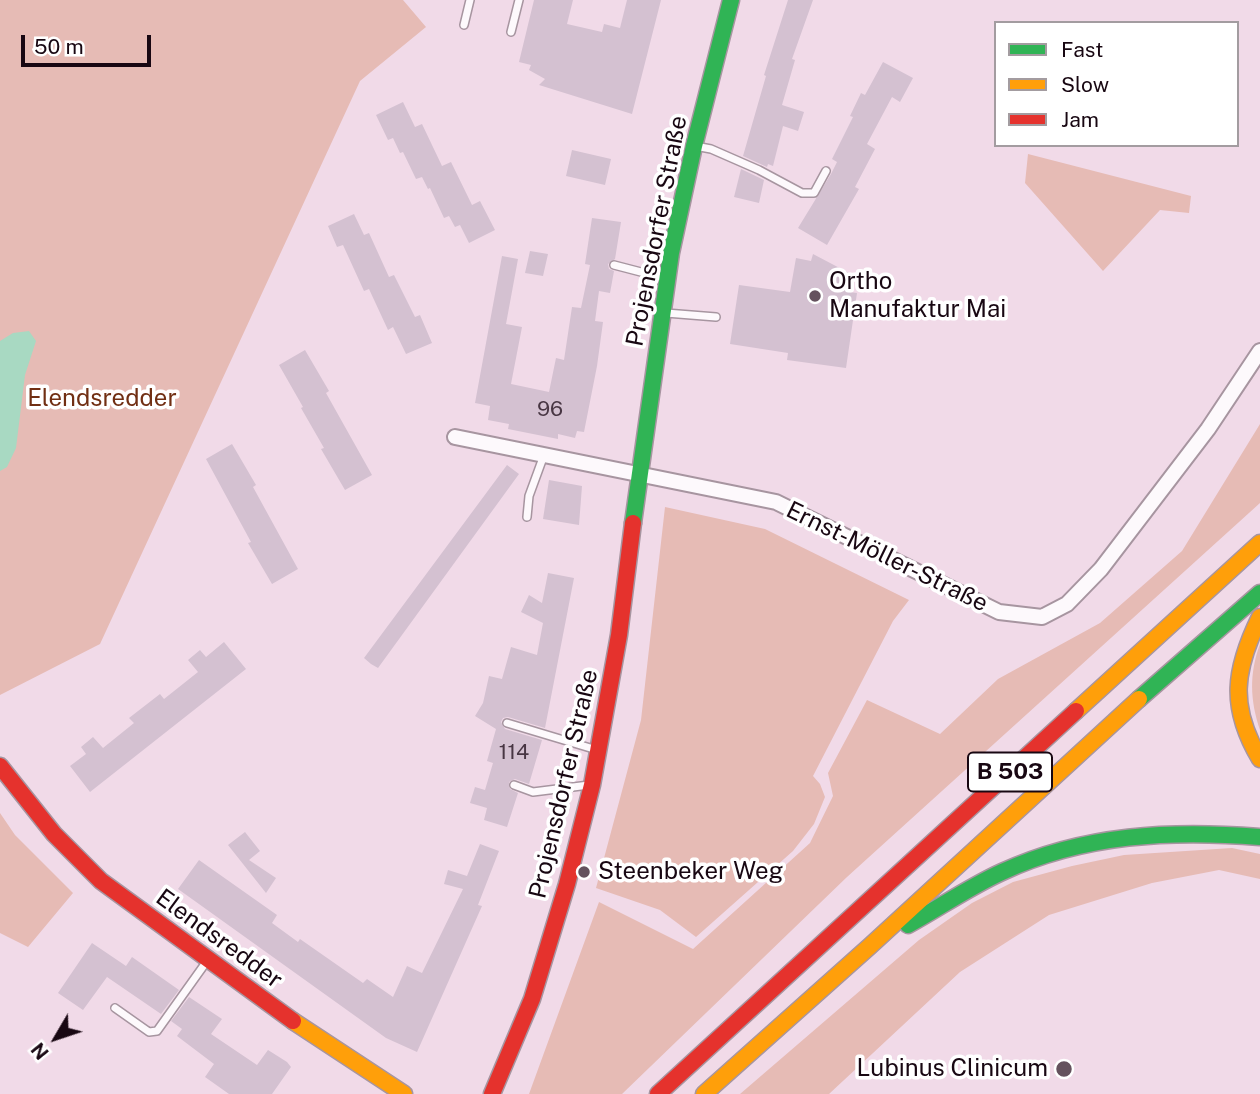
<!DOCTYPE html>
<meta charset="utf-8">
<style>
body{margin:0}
#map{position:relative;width:1260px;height:1094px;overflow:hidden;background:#f1dae8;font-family:"Public Sans",sans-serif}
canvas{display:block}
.legend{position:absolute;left:994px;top:21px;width:245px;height:126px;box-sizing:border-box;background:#fff;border:2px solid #a39ca0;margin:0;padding:9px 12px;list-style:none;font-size:21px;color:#180712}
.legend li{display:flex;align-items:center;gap:14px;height:35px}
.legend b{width:35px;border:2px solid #a39ca0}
.north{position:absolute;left:21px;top:1003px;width:70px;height:70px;-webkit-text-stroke:5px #fff;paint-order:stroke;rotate:231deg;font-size:19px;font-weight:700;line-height:28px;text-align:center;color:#180712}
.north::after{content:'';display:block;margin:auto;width:24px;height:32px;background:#180712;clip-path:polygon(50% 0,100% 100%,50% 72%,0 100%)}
.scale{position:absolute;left:21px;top:35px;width:130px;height:32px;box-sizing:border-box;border:4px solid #180712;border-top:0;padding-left:9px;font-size:21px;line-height:24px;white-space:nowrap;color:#180712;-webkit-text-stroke:5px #fff;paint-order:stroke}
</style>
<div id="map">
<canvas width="1260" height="1094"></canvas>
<ul class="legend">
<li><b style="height:9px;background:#30b455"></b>Fast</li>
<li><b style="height:9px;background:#ff9f0a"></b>Slow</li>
<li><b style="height:9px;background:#e5322d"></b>Jam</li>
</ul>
<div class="north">N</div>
<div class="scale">50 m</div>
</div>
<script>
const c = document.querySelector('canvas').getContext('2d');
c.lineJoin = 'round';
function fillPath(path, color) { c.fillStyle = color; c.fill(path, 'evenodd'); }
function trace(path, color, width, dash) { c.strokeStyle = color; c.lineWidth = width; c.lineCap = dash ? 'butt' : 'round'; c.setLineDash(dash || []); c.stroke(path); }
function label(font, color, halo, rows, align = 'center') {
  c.font = font + ' "Public Sans",sans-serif'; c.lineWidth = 7; c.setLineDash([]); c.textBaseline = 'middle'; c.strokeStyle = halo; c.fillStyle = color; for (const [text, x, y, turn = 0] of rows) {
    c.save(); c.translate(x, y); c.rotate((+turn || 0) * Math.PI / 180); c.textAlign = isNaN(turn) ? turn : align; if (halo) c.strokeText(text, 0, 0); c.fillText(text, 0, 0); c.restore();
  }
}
const green = new Path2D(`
 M0,0H403L426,27L360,81L100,644L0,695Z
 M1028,154L1191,196L1189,213L1160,210L1103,271L1025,183Z
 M1260,424V503L847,877L622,1094H529L599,902L693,949L810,843L833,796L828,773L867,700L940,734L998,679L1100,623L1182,551Z
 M665,507L765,529L909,600L893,621L813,776L820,784L825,797L814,824L793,851L696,937L660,910L596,888L641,720Z
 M1260,644V730C1250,700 1249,674 1260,644Z
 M0,813L15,835L73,893L28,947L0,933Z
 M1232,848L1260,854V879L1219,870L1152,883L1049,915L960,972L829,1094H740L919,940L972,903L1013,882L1072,866L1124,855Z`);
const water = new Path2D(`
 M29,331L36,341L25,375L16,448L7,467L0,471V341L13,333Z`);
const building = new Path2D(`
 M534,0H573L567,24L602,32L604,24L620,28L627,0H661L632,114L539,85L545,79L529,70L531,65L519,62Z
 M788,0H813L792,59L795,60L782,105L804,112L798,131L783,126L773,166L768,164L767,167L743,156L766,76L764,75Z
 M883,62L913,78L900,102L892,97L867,144L875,149L855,187L859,189L827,245L798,228L831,174L837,162L832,159L853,117L850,116L861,93L865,95Z
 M403,102L415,127L422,124L442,166L451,162L472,205L480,201L495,230L469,243L460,225L455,227L449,216L444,218L430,188L428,189L422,177L416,179L403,152L400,153L393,138L388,140L376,115Z
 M572,150L611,159L605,185L566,176Z
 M741,169L764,180L759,203L734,197Z
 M354,214L364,235L369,233L389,277L394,275L415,317L420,315L432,343L406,354L393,327L388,330L369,289L364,291L343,245L337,247L328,226Z
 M592,218L621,222L615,259L608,264L609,269L614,271L610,293L599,291L595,321L603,322L597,366L584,432L577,431L575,438L558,434V439L508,429L509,424L488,420L490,406L475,403L502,256L518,259L506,324L522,327L511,384L549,392L556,358L564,360L572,307L581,308L590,265L585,264Z
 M530,251L548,254L543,276L525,273Z
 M813,254L851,274L849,292L857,293L846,368L787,360L788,353L730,344L739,285L790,292L796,258L811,261Z
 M305,350L329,391L326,393L372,475L345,490L321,449L324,448L301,408L303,407L279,365Z
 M232,444L256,485L253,487L298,569L272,584L248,543L251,542L206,459Z
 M507,465L519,474L378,668L371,664L364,658Z
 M549,480L582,486L579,525L543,519Z
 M548,573L574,578L545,728L508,717L503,718L501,722L505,729L542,740L529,784L515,779L509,782L510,789L518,793L507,827L484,820L487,808L470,803L475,787L485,790L493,763L487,761L496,729L475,716L483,703L489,676L502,679L511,647L537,655L543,623L521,612L529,595L542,603Z
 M224,642L246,669L90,792L70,766L86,754L81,747L93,737L103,748L134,723L129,718L160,694L164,699L198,672L188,660L200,650L206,657Z
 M245,832L260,851L249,860L276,878L266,893L228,845Z
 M480,844L499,851L478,905L482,906L417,1052L386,1038L178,889L199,860L277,915L272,923L298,942L300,939L363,983L367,979L393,997L407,966L422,973L463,889L444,884L448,870L467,876Z
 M92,943L126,966L132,957L179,990L161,1014L107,977L83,1010L58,993Z
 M189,997L222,1019L211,1034L257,1065L268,1050L287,1062L291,1067L272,1094H229L205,1077L214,1064L177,1036L182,1029L171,1021Z`);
const lane = new Path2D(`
 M464,25L470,0
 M511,32L519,0
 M695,146L711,149L759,170L802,193H814L826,171
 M614,265L664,278
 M666,313L716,317
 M527,517L529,496L544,455
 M507,723L597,750
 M514,785L533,792L589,785
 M115,1008L149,1032L157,1031L207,961`);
const street = new Path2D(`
 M455,437L776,502L999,612L1042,617L1067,604L1101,569L1208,429L1260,351`);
const fast = new Path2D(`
 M633,523L671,253L694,146L731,0
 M1139,699L1260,593
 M908,925C939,908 969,887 1002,872C1084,834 1171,830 1260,837`);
const slow = new Path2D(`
 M1260,617C1234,670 1229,707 1260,759
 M1076,711L1260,543
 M293,1021L404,1094
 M704,1094L870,946L1139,699`);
const jam = new Path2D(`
 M0,766L54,834L101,881L293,1021
 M492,1094L532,999L567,884L592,785L619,635L633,523
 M658,1094L1076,711`);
const markers = [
 [815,296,7,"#64515d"],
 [584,872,7,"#64515d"],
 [1064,1069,9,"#64515d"]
];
const numberNames = [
 ["96",550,410],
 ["114",514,753]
];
const shields = [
 [1010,772,84]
];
const shieldNames = [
 ["B 503",1010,772]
];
const streetNames = [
 ["Projensdorfer Straße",657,231,-79],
 ["Ernst-Möller-Straße",887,557,26],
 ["Projensdorfer Straße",564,784,-77],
 ["Elendsredder",219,939,36]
];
const poiNames = [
 ["Ortho",829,282],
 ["Manufaktur Mai",829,310],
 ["Steenbeker Weg",598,872],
 ["Lubinus Clinicum",1048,1069,"right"]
];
const parkNames = [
 ["Elendsredder",102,399]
];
fillPath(green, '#e6bbb5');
fillPath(water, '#a8d9c2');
fillPath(building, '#d4c1d1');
trace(lane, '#a795a0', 10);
trace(street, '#a795a0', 18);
trace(fast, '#a795a0', 19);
trace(slow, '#a795a0', 19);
trace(jam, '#a795a0', 19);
trace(lane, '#fdf9fc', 7);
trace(street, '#fdf9fc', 14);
trace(fast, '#30b455', 16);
trace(slow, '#ff9f0a', 16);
trace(jam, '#e5322d', 16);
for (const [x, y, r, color] of markers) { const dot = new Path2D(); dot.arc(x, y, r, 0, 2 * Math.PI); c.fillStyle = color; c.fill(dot); trace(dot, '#fff', 2.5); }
label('21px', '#483643', null, numberNames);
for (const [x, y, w] of shields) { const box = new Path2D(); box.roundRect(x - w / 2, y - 19.5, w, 39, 5); c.fillStyle = '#fff'; c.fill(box); trace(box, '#180712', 2); }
label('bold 23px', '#180712', null, shieldNames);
label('24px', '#180712', '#fff', streetNames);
label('24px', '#180712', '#fff', poiNames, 'left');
label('24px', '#712f13', '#fff', parkNames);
</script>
